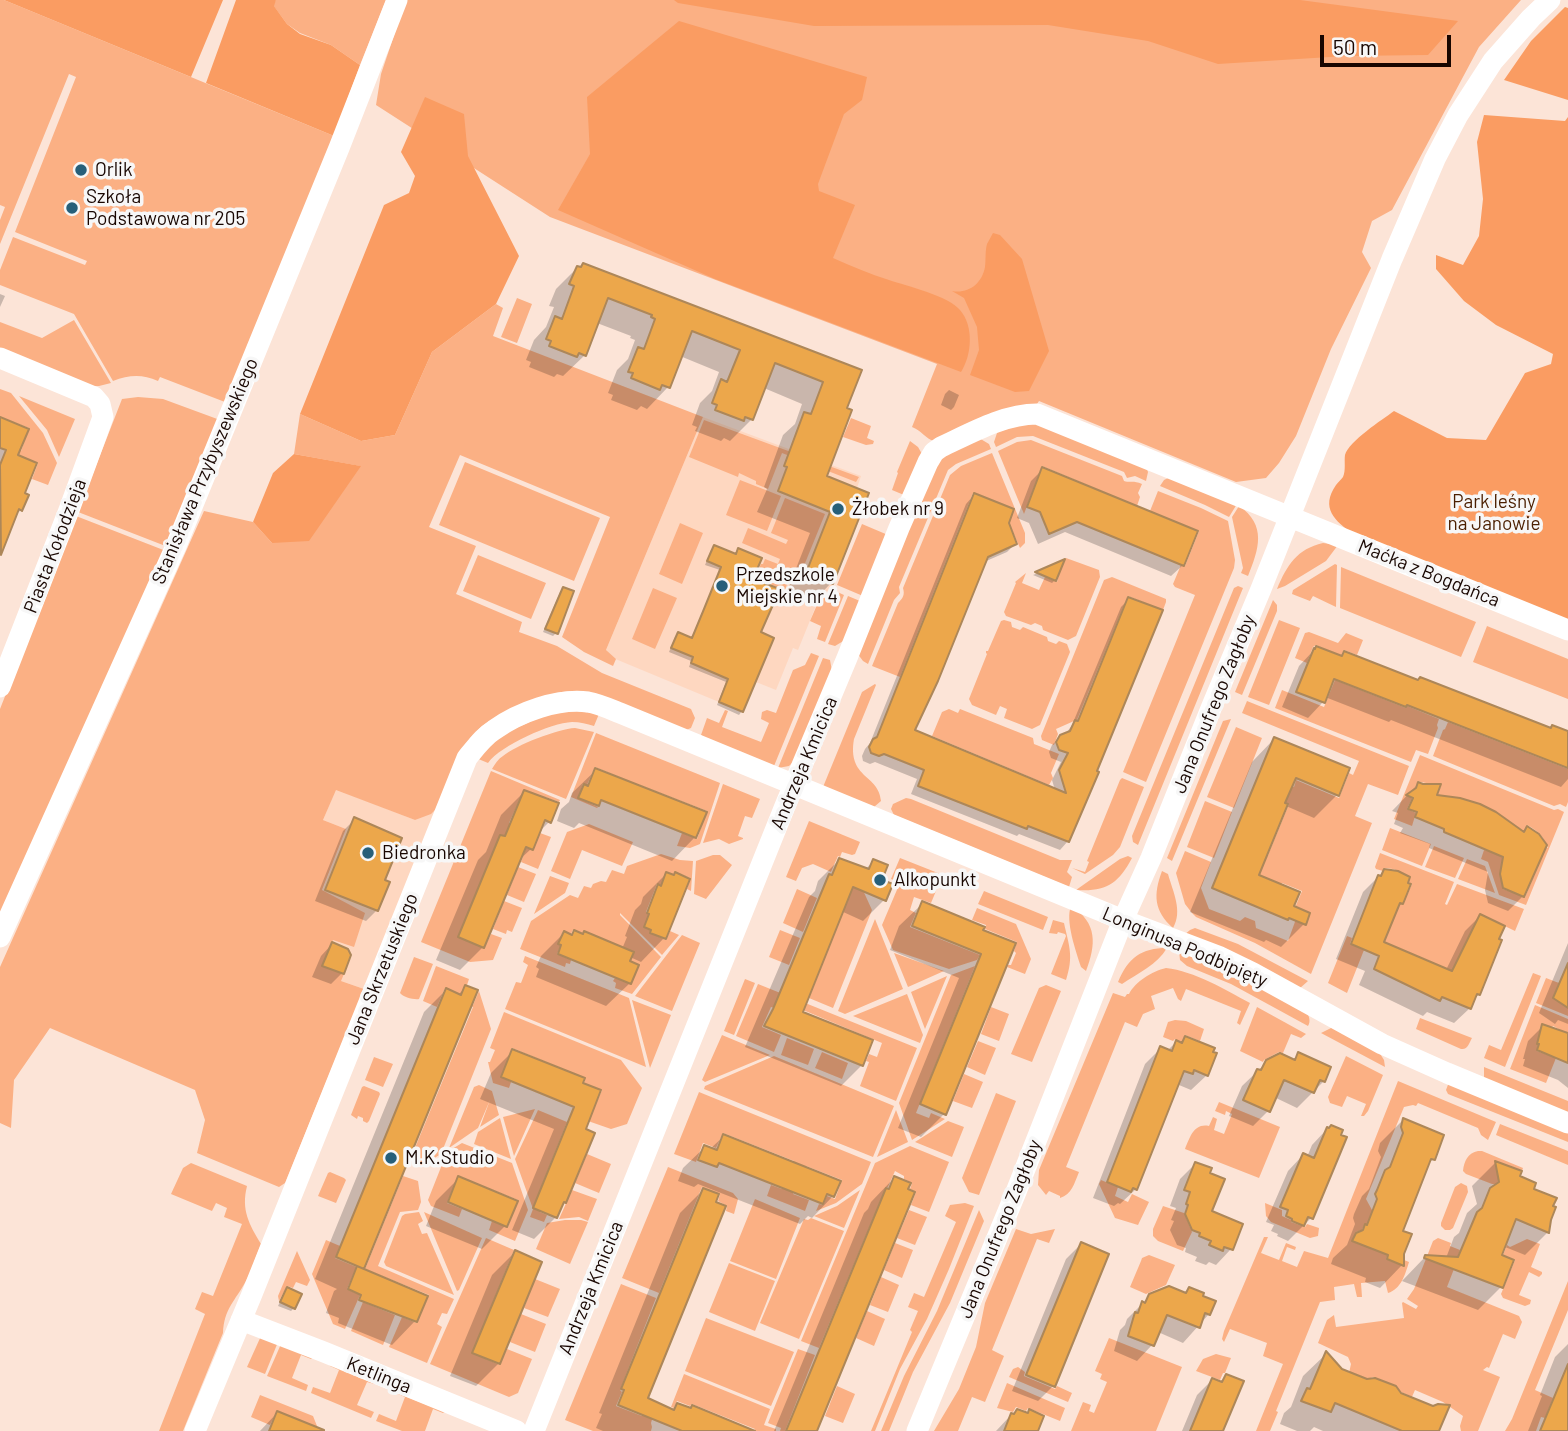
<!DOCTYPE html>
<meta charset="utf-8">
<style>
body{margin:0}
#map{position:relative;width:1568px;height:1431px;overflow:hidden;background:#fce4d7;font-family:Barlow,sans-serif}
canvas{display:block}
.scale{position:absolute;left:1320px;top:35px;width:131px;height:32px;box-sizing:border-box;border:4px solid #180600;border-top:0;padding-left:9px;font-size:21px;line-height:24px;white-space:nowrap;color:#180600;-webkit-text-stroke:5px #f7f7f7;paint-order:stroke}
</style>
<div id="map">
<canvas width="1568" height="1431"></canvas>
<div class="scale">50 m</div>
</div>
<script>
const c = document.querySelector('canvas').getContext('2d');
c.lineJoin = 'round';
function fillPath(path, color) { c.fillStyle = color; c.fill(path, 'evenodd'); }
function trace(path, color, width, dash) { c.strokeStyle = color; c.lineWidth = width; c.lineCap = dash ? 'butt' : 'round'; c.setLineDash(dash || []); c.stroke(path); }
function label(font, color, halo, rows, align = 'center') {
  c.font = font + ' Barlow,sans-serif'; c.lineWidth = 7; c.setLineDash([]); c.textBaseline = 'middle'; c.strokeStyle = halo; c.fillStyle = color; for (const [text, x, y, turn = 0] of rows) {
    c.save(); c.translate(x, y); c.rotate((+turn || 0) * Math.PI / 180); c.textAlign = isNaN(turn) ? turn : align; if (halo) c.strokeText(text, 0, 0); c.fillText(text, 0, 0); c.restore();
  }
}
const built = new Path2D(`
 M703,417L861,476L857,488L869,493L829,593L822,591L798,650L793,648L776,690L756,682L743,712L613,658L606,650Z
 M336,789L415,820L438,807L364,989L341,981L322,966L333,939L322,891L346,829L323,820Z`);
const green = new Path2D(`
 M0,0H4L334,136L225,402L160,377L158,381C142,374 129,375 113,381L74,314L0,285V270L13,237L85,265L87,261L15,232L76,77L69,74L0,244V220L5,207L0,205Z
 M276,0H386L360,65L331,45L300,33L287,24L273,5Z
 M406,0H1521L1479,47L1392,210L1372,221L1362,252L1371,268L1331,349L1296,436L1279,463L1266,478L1236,482L1039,401L1037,404L934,441C926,439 921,430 912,427L937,364L550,217L376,105L381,74Z
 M517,298L532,304L517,343L501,337Z
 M496,304L503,308L493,336L703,417L606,650L616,659L613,666L584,652L562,637L610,517L460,455L429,527L476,546L456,594L522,622L519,632L557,646L602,673L691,709L695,718L691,728L686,730C656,718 592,686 562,692C548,694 534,702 521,708C500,716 485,720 470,738L438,807L431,814L415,820L336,790L323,820L346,829L322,890L365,913L354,947L333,940L322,965L344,974L341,981L364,989L285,1183L279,1187L197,1153L205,1120L195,1090L50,1028L14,1080L11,1128L0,1123V967L204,511L253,522L272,543L360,466L294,454L300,414L361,441L395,435L432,352Z
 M74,320L111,383L99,386H89L0,350V322L42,338Z
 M0,389L11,393L43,433L57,463L48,485L32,479L38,463L16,454L17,450L21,451L29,428L0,417Z
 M19,396L75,419L59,457L47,430Z
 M138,397L163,399L220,420L168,547L78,512L122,399Z
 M851,418L871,426L867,438L874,441L873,444L866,445L843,437Z
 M704,420L859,477L856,482L782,453L768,489L756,484V481L739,473L738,477L689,457Z
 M1028,421L1146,466L1148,472L1146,481L1135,476L1127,478L1124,472L1033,436L1017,437L996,447L994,442L998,430Z
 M979,438L989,444L991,449L956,464L948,470L899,587L900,593L894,600L868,664L863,661L857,653L939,458Z
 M1031,440L1122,476L1124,481C1131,483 1133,480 1142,484L1138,493L1140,497L1137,506L1042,466L1024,514L998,451L1017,442Z
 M910,441L918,447L922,454L904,495L892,490L898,473L897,472Z
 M992,453L1025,533V543L1020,548L1011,528L1008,526L1014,509L973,493L900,677L872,666L898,603C903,598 905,595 903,588L950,475L961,466Z
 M465,462L600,518L574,581L439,525Z
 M1172,476L1237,504L1229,517L1205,505L1160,486L1164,480Z
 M740,480L781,496L767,531L726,515Z
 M1158,491L1201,508L1228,521L1235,560L1234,568L1146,782L1123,772L1195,595L1175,587L1173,584L1181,565L1185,566L1199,531L1150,511Z
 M785,498L825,514L801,573L792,570L785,590L752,577L753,574H756L761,564H763L765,559L778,564L780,559L742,543L748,528L786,544L788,540L771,533Z
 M1239,506C1267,525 1259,549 1248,576L1241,573L1243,568L1232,517Z
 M76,516L166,551L0,924V709Z
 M680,523L703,533L682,584L659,574Z
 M862,524L888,535L863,596L837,585Z
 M1323,543L1338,545L1326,561L1285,586L1277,589C1287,565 1297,549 1323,543Z
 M478,555L546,583L531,619L463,591Z
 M1066,558L1099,570L1100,577L1076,636L1068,640L1043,630L1042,626L1035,623L1031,625L1006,616L1004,612L1016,583L1015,582L1026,573L1022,583L1039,590L1045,577L1057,582L1062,564Z
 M1335,564L1337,565L1336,607L1313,596L1310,601L1292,594L1293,590Z
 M1341,567L1476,622L1461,657L1340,608Z
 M1112,577L1166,599V602L1163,610L1128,596L1077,720L1075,719L1074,721L1056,729L1058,734L1054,745L1042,740L1041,736L1104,580Z
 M1238,586L1243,588L1138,845L1133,842L1132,836L1234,588Z
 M653,588L677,598L655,649L632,639Z
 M831,589L844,595L825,642L817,639L821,626L810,621L823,591L829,593Z
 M848,596L860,601L845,640L835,646L828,644Z
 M1273,600L1277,605V611L1242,695L1235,692Z
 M1004,620L1011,622L1012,627L1020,630L1023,627L1047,637L1048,641L1056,644L1059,641L1067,644L1070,652L1040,725L1032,729L1004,718L1007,709L1000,706L996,715L972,705L969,699L987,654L986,653V651H988L1001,621Z
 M1279,620L1300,628L1269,705L1248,697Z
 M1487,626L1568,659V699L1473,662Z
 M1309,632L1338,643L1346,633L1363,640L1357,655L1344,650L1339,660L1328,656L1329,651L1316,645L1313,647L1307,663L1295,658L1305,633Z
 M811,653L819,656L774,766L703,737L701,735L707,718L719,723L725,710L728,711L722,727L761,742L769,723L761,719L762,712L767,710L776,713L793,670L805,665Z
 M823,658L830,660L832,671L796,759L789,766L778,768Z
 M1335,680L1406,708L1407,706L1439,719L1437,725L1438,728L1428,754L1416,750L1411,762L1275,708L1282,690L1324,707Z
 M875,684L876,685L854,739C847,779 879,774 881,801L874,807L823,787L862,692Z
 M1247,701L1409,766L1398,795L1368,784L1355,816L1372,823L1311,974L1255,943L1196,917L1192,913L1185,904L1176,873L1185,851L1211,862L1201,888L1209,909L1240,921L1245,917L1255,921L1256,928L1288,941L1296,919L1291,917L1302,891L1282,883L1280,886L1254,875L1264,854L1268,855L1289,804L1284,802L1291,786L1294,787L1296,780L1339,798L1349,773L1353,775L1359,761L1242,713Z
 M563,709L599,714L594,726C587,724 580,722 572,722C551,723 501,745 488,763L476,758L494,738L543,716Z
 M949,709L958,713L960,709L1033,738L1034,744L1059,754L1051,773L1053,778L1049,785L932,736L942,712Z
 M1231,719L1172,861L1167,858L1223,721Z
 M1448,722L1568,769V802L1566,807L1560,804L1554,806L1433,756L1443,730L1445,729Z
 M1236,727L1262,738L1234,808L1207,797Z
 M575,728L594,732L566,799L492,769C495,764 498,759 503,756C516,745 558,729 575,728Z
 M596,733L720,783L700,844L690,848L677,846L682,833L697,839L707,811L637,784L635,787L630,785L631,782L595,767L587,785L583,784L578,798L598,807L597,808L571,797Z
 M1420,755L1554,810L1558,809L1564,812L1526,905L1499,895L1488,862L1481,859L1484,850L1488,851L1489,848L1503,855L1500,874L1503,889L1525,897L1541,859L1540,846L1548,848C1544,837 1537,830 1527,825L1524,833L1506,825L1507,820C1483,803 1466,798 1437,796L1441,785C1433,783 1425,784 1418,781L1415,789L1406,795L1412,798L1407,809L1416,813L1412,826L1394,819Z
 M491,771L560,800L559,802L545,797L542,801L538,795L524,790L509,823L512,825L507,837L500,835L458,937L484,948L491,934L502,938L493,960L470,962L421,942Z
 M1122,778L1144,787L1120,847L1113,855L1085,874L1072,868L1085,872L1089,862L1087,861L1120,780Z
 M723,784L760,799L752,818L745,816L738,836L743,838V839L729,844L719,839L703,843Z
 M906,798L911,799L1060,860H1072L1067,872L1072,877L1069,887L894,815L891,809L893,804Z
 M1205,801L1232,812L1214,858L1187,847Z
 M809,821L860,842L855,854L852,855L842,852L840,857L838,856L831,872L813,864L802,868L796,881L786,877Z
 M589,824L633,842L622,866L582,850L570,879L551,871L567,832Z
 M1390,828L1431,844L1422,866L1382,850Z
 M540,833L551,837L538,869L521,862L526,848L533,850Z
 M1434,846L1464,858L1455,878L1425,867Z
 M1380,853L1454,882L1445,904L1447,905L1457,884L1524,909L1515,931L1480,914L1451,973L1429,964L1430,961L1384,942L1399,903L1403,904L1412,884L1408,882L1410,877C1402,872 1394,868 1384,868L1383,871L1376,869L1375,867Z
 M661,854L680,860L693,861L691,891L687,889L690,878L675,872L673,875L666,872L661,885L657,884L646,912L649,914L644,927L650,930V933L666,940L670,931L679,935L662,955L620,913V915L661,957L632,994L615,988L616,983L613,981L615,978L631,984L639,965L630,961L633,954L625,951V948L584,931L582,934L573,930L571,934L563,931L558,944L561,945L557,954L571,960L570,964L566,963L565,967L520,949L531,921L570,895L578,898L584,886L591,888L593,884L601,881L606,882L612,870L624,874L627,866Z
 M713,855H720L732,865L706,899L694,894L696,861Z
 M1128,856L1132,858C1118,884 1106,892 1076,890L1120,859Z
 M900,858L943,875L938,888L922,882H899L891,879Z
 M1467,859L1485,866L1495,893L1458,879Z
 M518,867L536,874L524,902L507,895Z
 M1162,871L1168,874C1173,892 1183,911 1173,928C1154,911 1153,895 1162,871Z
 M550,876L569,883L565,893L534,914Z
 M899,885H923L936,891L931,903L914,897L910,910L916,913L910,927L980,955L977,960L949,969L893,950L882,925Z
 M841,886L862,888L872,910L833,1008L809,998L852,890Z
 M797,889L817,898L803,932L783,923Z
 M984,891L1048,917L1043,930L978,904Z
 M504,901L522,908L512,932L507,930L506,934L493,929Z
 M1071,906C1098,923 1096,945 1086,971L1081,967C1076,951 1065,921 1071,906Z
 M977,908L1016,924L1031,959L1025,974L1007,967L1008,965H1011L1016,953L1014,951L1017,942L985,929L986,925L972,920Z
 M875,919L903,989L845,1014L838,1011Z
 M1053,920L1064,923C1069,946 1074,956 1066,980L1051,974L1066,936L1065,934L1058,932L1057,934L1049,933Z
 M1195,928L1238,944L1308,981L1299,989L1184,935L1190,930Z
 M780,930L800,938L789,965L769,957Z
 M682,935L700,943L672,1011L635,996Z
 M1347,936L1352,938L1350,944L1364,950L1347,993L1328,983Z
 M1167,948C1157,965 1138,973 1122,984L1118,982C1128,958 1141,948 1167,948Z
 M1179,951L1229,970L1307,1012C1309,1017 1311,1021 1308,1026L1231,984L1187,966L1180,960Z
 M894,953L944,971L908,987Z
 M525,956L629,998L646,1067L505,1009L516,982L521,983L528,965L523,962Z
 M414,957L433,964L419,999C414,1000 403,997 400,993Z
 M436,966L469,979L467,985H465L459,1000L473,1005L479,991L491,1029L441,1154L423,1165L410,1160L473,1007L458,1000L460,994L445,988L437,1007L423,1001Z
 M975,966L916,1113L929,1118L931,1113L945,1119L912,1140L899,1103L951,975Z
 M1166,968C1194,971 1226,990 1250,1003L1240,1025L1237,1023L1241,1011L1186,989L1181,1001L1178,999L1173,988L1151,996L1155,1009L1143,1014L1137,1027L1125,1022L1066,1167L1079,1172C1074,1184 1072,1194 1060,1198V1196L1049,1191L1046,1195L1038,1185L1039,1170L1113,993L1125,997L1127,994H1129C1135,982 1152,971 1166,968Z
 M1533,973L1541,976L1505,1067L1484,1058L1489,1045L1501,1050Z
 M947,976L925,1029L911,992Z
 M1546,978L1559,983L1553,997L1568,1007V1016L1536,1003Z
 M745,979L755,983L734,1035L724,1031Z
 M758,984L917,1048L896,1101L860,1086L869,1062L866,1061L869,1054L877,1057L882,1043L779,1000L775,1008L771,1007L762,1027L781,1035L774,1052L736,1036Z
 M1046,985L1061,991L1032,1062L1011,1054L1039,988Z
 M907,994L923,1035L920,1043L853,1016Z
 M632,1000L671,1015L650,1068Z
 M1535,1005L1568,1019V1034L1553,1026L1552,1027L1542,1024L1537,1051L1556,1058L1546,1083L1510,1069Z
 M991,1007L1009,1014L999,1041L981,1034Z
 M1257,1007L1306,1034L1301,1038L1291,1034L1283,1053L1279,1052L1264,1060L1263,1062L1240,1051Z
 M504,1012L621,1060L642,1088L627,1124L611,1129L588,1121L592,1105L595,1106L602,1090L584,1083L585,1078L512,1048L501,1077L511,1082L509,1088L493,1083L488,1062H490L495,1050L490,1048Z
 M1420,1018L1472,1038C1469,1043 1468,1050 1461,1049L1416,1029Z
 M1175,1020L1186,1021L1204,1029L1200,1041L1185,1035L1182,1042L1175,1039L1173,1041L1163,1037L1168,1022Z
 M1333,1027L1379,1052L1384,1060L1385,1067L1321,1033Z
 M722,1035L770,1055L705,1082L702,1080Z
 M787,1038L814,1049L808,1065L781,1055Z
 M978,1041L996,1048L985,1075L967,1067Z
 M822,1052L848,1063L842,1079L815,1068Z
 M774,1056L894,1106L873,1157L704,1089L705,1086Z
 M1346,1056L1383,1075L1368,1111L1364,1116H1361L1366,1104L1347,1096L1342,1107L1330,1103L1328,1097Z
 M374,1057L393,1064L383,1087L365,1080Z
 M1484,1067L1568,1101V1114L1484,1079Z
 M964,1074L983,1082L972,1108L953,1101Z
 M1398,1081L1496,1122L1488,1140L1481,1135L1478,1128L1418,1103L1416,1106L1413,1105L1404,1107L1366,1199L1372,1210L1374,1211L1369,1225L1365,1224L1362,1230L1356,1232L1354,1237L1356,1243L1388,1254L1386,1259L1398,1264L1404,1260L1409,1262C1405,1275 1401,1289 1388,1293L1385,1281L1361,1283L1362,1297H1357L1354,1284L1334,1287L1335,1300L1320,1302L1276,1411L1278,1412L1270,1431H1256L1283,1364L1263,1356L1267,1343L1230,1329L1224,1342L1222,1339L1224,1331L1264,1237H1268L1261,1253L1279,1260L1286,1243L1296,1247L1295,1250L1287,1247L1282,1261L1297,1267L1304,1251L1328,1258Z
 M1449,1082L1568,1131V1142L1448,1094L1446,1090Z
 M479,1085L492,1091L499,1115L480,1127L490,1100L478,1128L449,1148L474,1087Z
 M364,1086L379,1092L380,1094L369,1121L367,1123L363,1121V1118L358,1116L357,1119L351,1115L362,1087Z
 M699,1092L871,1162L862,1184L836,1203L816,1211L819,1204L823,1205L827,1196L835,1199L842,1180L806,1166L804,1168L793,1164L794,1161L723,1133L716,1148L703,1143L696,1162L674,1154Z
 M996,1093L1016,1101L979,1195L969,1192L962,1178Z
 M1219,1102L1280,1127L1259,1178L1185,1149C1190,1137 1194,1123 1209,1126L1213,1117L1217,1119L1214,1130L1224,1134L1232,1114L1226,1111L1225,1115L1215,1111Z
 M535,1109L514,1156L503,1117Z
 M538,1110L567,1122L539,1192L547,1196L540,1212L547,1215L544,1222L530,1217L533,1209L515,1159Z
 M896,1110L908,1142L877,1157Z
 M500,1118L511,1159L474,1144L478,1132Z
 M948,1121L964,1127L952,1157L915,1142Z
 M1500,1124L1568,1151V1165L1496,1135Z
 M462,1143L512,1163L528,1210L515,1241L489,1230L492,1221L508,1227L518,1200L458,1176L447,1203L462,1209L459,1217L431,1206L428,1200L447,1152Z
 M910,1146L949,1162L929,1212L911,1205L916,1192L910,1189L912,1183L904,1179V1176L895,1171L888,1187H886L819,1348L801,1341L875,1163Z
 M1478,1151H1482L1523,1168L1522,1171L1501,1164L1497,1169V1175L1500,1177L1497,1184H1492L1466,1174L1463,1171C1464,1161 1468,1153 1478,1151Z
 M587,1154L611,1164L599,1193L575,1183Z
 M191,1163L247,1186C241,1210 249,1224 261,1244C256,1256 252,1270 246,1281C235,1301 224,1309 223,1333L183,1431H159L205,1314L195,1309L202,1292L213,1296L242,1224L224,1217L227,1208L216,1203L212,1211L171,1194L183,1168Z
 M668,1167L733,1193L738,1199L734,1214L726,1211L727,1206L718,1201L720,1194L702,1187L659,1293L622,1278Z
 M330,1172L344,1178L346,1180L336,1203L318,1196L328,1173Z
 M403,1176L418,1181L421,1202L418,1210L400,1212L378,1266L454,1299L447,1314L442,1313L437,1324L442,1327L427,1363L389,1347L402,1317L417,1323L429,1295L365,1269Z
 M1101,1180L1118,1187L1115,1196L1128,1202L1132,1194L1149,1202L1138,1225L1115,1218L1099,1184Z
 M1461,1183L1467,1186L1468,1192L1453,1228L1450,1230H1445L1441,1226V1223L1455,1187Z
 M771,1185L782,1189L783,1187L794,1191L793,1194L809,1200L805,1211L767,1196Z
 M572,1190L597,1199L588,1221L579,1217L559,1219Z
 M860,1190L844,1228L814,1216L837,1206Z
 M755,1199L800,1218L776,1279L730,1261Z
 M965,1203L974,1206L949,1269L927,1319L900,1369L875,1431H871L912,1332L910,1330L918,1311L908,1307L914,1293L924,1297L956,1222L945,1216L950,1205Z
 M1265,1203L1282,1210V1216L1291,1220V1222L1305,1227L1307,1224L1319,1228L1318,1236L1310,1238L1271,1222L1266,1216Z
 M1163,1206L1184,1213L1192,1232L1183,1251L1158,1241L1153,1236V1229Z
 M909,1210L927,1217L915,1245L897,1238Z
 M979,1210L984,1221L950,1303L913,1372L889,1431H881L904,1376L937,1311Z
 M419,1212L423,1221L418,1224L422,1234L427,1233L454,1295L386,1266L384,1262L402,1216L405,1214Z
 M424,1212L482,1238L459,1290L457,1291Z
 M811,1218L844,1231L799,1339L760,1323L804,1219L808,1220Z
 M565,1220H581L588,1222L570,1264L536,1249L547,1223Z
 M1016,1229L1031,1234L1055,1229L1049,1243L1037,1239L992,1350L1004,1356L985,1402L972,1397L958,1431H934L959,1389L976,1347L985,1303Z
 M486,1238L514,1250L472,1353L500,1365L507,1349L532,1359L518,1393L509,1397L430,1364Z
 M1438,1238L1451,1243L1450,1246L1460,1250L1458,1256H1453L1450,1259V1266L1454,1269L1447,1287L1519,1316L1522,1322L1515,1339L1503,1334L1489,1368L1487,1367L1483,1370L1500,1377L1478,1431H1461L1460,1426L1463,1416L1443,1402L1415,1390L1411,1399L1410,1396L1399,1391L1395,1386L1373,1377L1368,1379L1349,1373L1351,1364L1348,1357L1318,1343L1327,1320L1334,1315L1336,1327L1404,1318L1402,1303L1403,1302L1416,1309L1418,1306L1407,1299L1414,1289L1433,1241Z
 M1527,1239L1540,1244L1531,1267L1542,1272V1274L1539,1277L1529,1272L1519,1295L1531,1300L1530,1304L1525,1306L1503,1298L1501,1294L1515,1260L1503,1255L1507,1245L1510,1247Z
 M326,1240L340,1246L335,1258L359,1268L353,1275L347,1289L360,1295L345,1329L333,1324L312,1274Z
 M895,1243L913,1250L902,1278L884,1270Z
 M297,1251L310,1280L307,1286L296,1282L293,1288L287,1286L279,1301L278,1296Z
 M1149,1255L1175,1265L1166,1285L1146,1294L1130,1287L1141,1261L1142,1258Z
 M729,1263L775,1281L755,1331L709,1312Z
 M881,1277L899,1285L888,1312L870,1305Z
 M535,1279L560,1289L548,1317L524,1308Z
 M1568,1281V1310L1535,1390L1553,1398L1545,1418L1541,1417L1536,1431H1505L1512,1419Z
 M621,1284L656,1298L620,1390L622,1392L616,1406L642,1416L647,1403L656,1406L651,1423L652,1427L651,1431H593L565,1420Z
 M363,1302L395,1315L383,1345L351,1331Z
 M867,1311L885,1319L874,1346L856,1338Z
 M521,1314L546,1324L535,1352L510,1342Z
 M706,1318L794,1352L771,1406L685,1371Z
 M261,1336L278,1342L265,1374L247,1367Z
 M1109,1338L1182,1367L1156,1431H1071L1083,1402L1091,1405L1089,1411L1094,1413L1107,1382L1100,1379L1102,1374L1095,1371Z
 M281,1344L314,1357L311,1359L301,1355L292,1378L308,1385L306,1391L267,1376Z
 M798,1349L815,1355L785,1431H780L781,1428L768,1423Z
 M1216,1354L1231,1358L1225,1373H1223L1220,1380L1196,1371L1203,1359Z
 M329,1363L379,1385L367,1382L357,1405L374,1412L371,1418L311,1393L313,1387L330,1393L339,1370L330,1366Z
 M1018,1367L1025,1372L1024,1376L1055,1389L1057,1386L1072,1393L1068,1402L1009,1377L1013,1369Z
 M684,1374L770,1409L764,1425L776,1429V1431H754L755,1429L692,1404L690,1406L677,1401L674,1408L671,1407Z
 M1007,1383L1065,1408L1060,1421L1028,1408L1026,1411L1016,1407L1013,1412L997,1408Z
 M837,1386L855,1394L843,1423L825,1416Z
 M394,1392L445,1412L443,1413L433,1409L425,1431H402L376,1421L379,1414L396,1421L405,1397Z
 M260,1395L313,1416L319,1431L304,1422L277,1411L270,1425L251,1417Z`);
const forest = new Path2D(`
 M4,0H223L191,77Z
 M236,0H276L274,6L287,24L300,34L331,45L360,65L334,136L206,83Z
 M674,0H1300L1458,21L1428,55L1346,56L1218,64L1148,41L1048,25L814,26L678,3Z
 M1565,7L1568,8V100L1504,80L1531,41Z
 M679,21L867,77L862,100L844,114L818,184L819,191L855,205L833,258C851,266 870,274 889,280C907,286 949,296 960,310C974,326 972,355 961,372L715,279L558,210L590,154L587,97Z
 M425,97L464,114L468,156L519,256L496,304L432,352L395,435L361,441L300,414L384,205L409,193L415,176L401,152Z
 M1484,115L1565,121L1568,117V621L1353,534C1335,521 1320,508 1336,485C1338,482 1341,480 1343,477C1346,470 1344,461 1345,455C1349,441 1382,420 1394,411L1447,438L1486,440L1525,373L1551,364L1553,354L1496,325L1464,301L1436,269V255L1463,265L1479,236L1483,199L1477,142Z
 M993,233L1000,235L1022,259L1049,351L1029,391L1015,392L970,375L979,350L977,327L964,298L952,291C968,294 982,284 985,267C986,259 985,251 987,244C989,240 991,237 993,233Z
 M294,454L361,466L309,541L272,543L253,522L273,473Z`);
const shadow = new Path2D(`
 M577,268L860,371L845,409L825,477L867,494L831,583L810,605L786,594L810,533L757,512L767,489L764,487L783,435L795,424L802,404L764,388L752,419L730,441L724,438L721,441L695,431L697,427L692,425L700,403L712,391L719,372L680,356L668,387L647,409L641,406L637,410L611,400L613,395L608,393L617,370L628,359L635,340L630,338L631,336L597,323L585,355L563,376L557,374L554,377L529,367L531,362L526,360L534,340L546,327L554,307L549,306L556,289Z
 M0,294L5,296L0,307Z
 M949,390L959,395L954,407L951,410L941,405L945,394Z
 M0,419L16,456L23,494L21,510L14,516L0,552Z
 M1043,469L1183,565L1171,576L1065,532L1038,544L1029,523L1017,518L1031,481Z
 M974,495L1007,523L1015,544L1007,552L984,562L913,730L1055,790L1052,780L1061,762L1051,758L1049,752L1052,745L1061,736L1065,735L1072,725L1121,607L1129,599L1068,841L1060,850L1019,834L1017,836L911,794L917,779L875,762L870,764L863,761L862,756L865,749L870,743L966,504Z
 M715,547L735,555L739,550L759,633L742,711L739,715L717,705L726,682L689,667L691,661L669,652L675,637L678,634L691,639L720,570L705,565L711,550Z
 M1062,563L1055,580L1052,583L1033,575Z
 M563,589L556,633L553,636L543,632L560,592Z
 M1314,650L1340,657L1345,653L1550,730L1568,733V779L1561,787L1391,720L1389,722L1325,697L1323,702L1308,718L1282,707L1299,666Z
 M1274,739L1348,769L1337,795L1314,818L1286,806L1257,876L1292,907L1304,924L1281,947L1266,940L1264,942L1190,912L1252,762Z
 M596,770L704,813L695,837L672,861L579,823L574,828L557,821L561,809L569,802L572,793Z
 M1418,784L1435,797L1522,833L1527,828L1523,896L1508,911L1488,903L1485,890L1488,872L1429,848L1430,844L1400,833L1403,828L1394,824L1398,813L1392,811Z
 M524,792L549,822L538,833L531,849L517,862L483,947L460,970L436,960L478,860L486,852L501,815Z
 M354,820L383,881L377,910L366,921L315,901L343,831Z
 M839,860L865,870L873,861L884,900L863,921L841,911L800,1013L862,1065L841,1086L745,1047L809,897L815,891L818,881Z
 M1385,870L1401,903L1395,909L1381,943L1446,970L1465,931L1480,916L1479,994L1473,1000L1470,1008L1454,1023L1427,1012L1423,1016L1359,985L1365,971L1336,959L1363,892Z
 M666,874L688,880L664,938L641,962L630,957V983L606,1006L536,977L539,969L536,967L541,956L564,933L570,936L574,932L622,949L627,937L625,936L635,910L641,904L643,897Z
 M923,903L1013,944L944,1114L921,1137L898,1128L959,978L890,950L899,926Z
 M1568,943V1024L1558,1020L1555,1024L1539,1013Z
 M332,944L342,973L331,984L312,977L321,956Z
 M466,987L361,1270L426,1297L415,1321L392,1345L338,1323L339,1318L326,1313L334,1291L337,1289L315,1279L424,1012L446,990L458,995Z
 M1543,1026L1568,1036V1088L1558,1080L1523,1066L1525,1059H1523L1528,1041Z
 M1185,1038L1207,1075L1191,1090L1179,1085L1175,1089L1136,1189L1120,1204L1118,1203L1114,1206L1093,1198L1145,1064L1161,1048L1167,1051L1176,1042L1180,1044Z
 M513,1051L583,1079V1130L564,1202L560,1206L556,1217L534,1239L512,1230L554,1129L480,1099L491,1073Z
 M1298,1055L1324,1081L1297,1108L1274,1097L1268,1111L1253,1126L1229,1116L1242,1086L1267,1062L1292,1061Z
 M1403,1120L1433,1159L1427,1165L1400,1232L1402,1265L1380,1288L1365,1282L1366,1278L1331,1264L1333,1258L1347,1245L1355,1224L1353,1218L1354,1214L1362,1196L1369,1189L1381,1157L1378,1151L1380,1143Z
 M1327,1129L1311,1218L1288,1241L1277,1236L1278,1234L1271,1231L1274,1225L1266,1222L1288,1171L1303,1155L1307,1157L1312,1145Z
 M724,1136L833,1196L812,1218L808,1216L800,1224L698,1184L694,1187L678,1181L683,1168L705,1147L710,1149Z
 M1495,1163L1520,1172L1518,1177L1551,1207L1548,1232L1525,1255L1505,1247L1499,1256L1501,1287L1478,1310L1402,1281L1425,1257L1446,1258L1454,1237L1459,1233L1467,1213L1477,1204L1472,1186Z
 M1195,1164L1210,1212L1231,1249L1216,1265L1209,1262L1206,1265L1195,1261L1197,1257L1185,1252L1186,1248L1177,1245L1170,1230L1174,1221L1171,1220L1176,1208L1170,1206L1180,1179Z
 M459,1178L505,1226L482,1249L426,1226L436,1201Z
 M894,1178L815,1431H774L864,1213L868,1209L871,1202Z
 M703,1190L646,1399L672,1410L677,1405L751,1431H603L596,1428L602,1414L599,1413L680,1213Z
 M1081,1244L1053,1386L1038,1401L1012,1391L1066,1259Z
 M515,1252L499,1363L476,1386L450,1376L492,1275Z
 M287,1289L294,1308L291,1311L278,1306L284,1293Z
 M1189,1289L1209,1314L1183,1343L1158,1332L1152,1345L1137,1361L1114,1351L1120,1330L1125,1325L1127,1319L1150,1296L1184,1294Z
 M1568,1344V1431H1528L1542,1396L1540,1395L1555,1357Z
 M1326,1354L1341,1370L1436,1431H1323L1314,1427L1310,1431H1297L1280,1424L1284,1413L1291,1407L1303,1376Z
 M1226,1376L1221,1431H1182L1197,1395L1212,1380L1219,1383Z
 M277,1413L298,1431H260Z
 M1011,1415L1036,1431H996Z`);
const building = new Path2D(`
 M583,263L862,370L847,408L852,410L827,476L869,493L833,584L806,573L830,512L778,491L787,467L784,466L804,412L811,414L823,382L775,363L753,420L745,417L744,421L715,410L717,405L712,403L721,379L727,382L740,350L692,331L670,388L662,385L660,390L631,378L633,373L628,372L638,347L644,349L655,319L651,317L652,315L608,298L586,356L579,353L577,357L549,346L551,341L546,339L555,316L562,319L574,286L569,284L577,266L581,267Z
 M0,417L29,429L18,455L37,463L25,493L29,495L22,511L19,509L1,555L0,465L6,450L0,448Z
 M1042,467L1198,531L1184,566L1077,522L1049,534L1040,512L1027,507Z
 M974,493L1014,509L1009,523L1017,544L988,557L938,681L915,730L1066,793L1059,770L1068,753L1059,750L1056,742L1060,735L1070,731L1075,720L1078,721L1128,597L1163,610L1097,771L1099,772L1069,842L1028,826L1027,829L918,786L924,770L884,754L879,756L871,753L869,747L873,739L877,737Z
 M714,545L736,554L738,548L762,558L753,579L780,589L761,632L774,638L743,712L719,702L728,679L691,663L693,657L671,648L678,632L692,638L704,609L721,567L707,561Z
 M1065,559L1056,581L1035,572Z
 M563,587L574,591L558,634L545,629Z
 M1316,646L1342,656L1344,651L1418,680L1420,677L1551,728L1552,725L1568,731V768L1407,705L1406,707L1334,679L1325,703L1296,692L1314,648L1315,649Z
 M1274,737L1350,768L1339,796L1296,778L1285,803L1288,804L1259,875L1300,892L1294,906L1310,913L1306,925L1289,918L1288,920L1212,888Z
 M595,768L707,812L696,838L601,800L599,806L578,798L584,784L588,786Z
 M1418,782L1423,784H1441L1437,795L1460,798L1480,804L1496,812L1524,832L1527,826L1539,834L1547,845L1524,897L1503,888L1500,874L1503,857L1444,832V829L1415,817L1417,812L1408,809L1413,798L1406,795L1416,788Z
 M524,790L559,803L551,823L545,820L533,850L526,847L484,948L458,937L500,835L505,836Z
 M354,817L402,838L385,880L390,882L378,911L325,890Z
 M839,858L869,869L873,859L888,865L882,880L893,884L886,901L853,887L803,1012L873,1040L863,1066L764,1026L773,1009L829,874L832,875Z
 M1384,869L1398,871L1410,877L1408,883L1411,884L1403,904L1400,903L1384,942L1452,971L1480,914L1505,926L1499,939L1502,940L1480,995L1477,994L1471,1009L1442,997L1440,1001L1374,969L1379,956L1351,944L1378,875L1381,876Z
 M666,872L674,875L675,872L690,879L666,939L650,933L651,930L644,927L649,914L647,913L658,884L661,886Z
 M922,901L985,927L983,930L1016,943L946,1115L920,1104L981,954L912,926Z
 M574,930L583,934L584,931L634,952L630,961L639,965L631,984L558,954L561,945L558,944L564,931L572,935Z
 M332,942L348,949L351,955L344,974L322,966Z
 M1568,963V1008L1553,998Z
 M465,985L478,990L364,1269L336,1257L446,988L461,995Z
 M1542,1024L1568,1033V1063L1537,1050L1539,1044H1537Z
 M1185,1036L1215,1048L1213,1052L1217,1053L1208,1076L1194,1070L1193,1074L1184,1071L1137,1190L1133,1188L1131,1192L1107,1182L1160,1046L1172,1051L1176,1040L1182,1043Z
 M512,1049L585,1078L583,1083L601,1090L586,1129L595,1133L566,1203L564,1202L557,1218L533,1208L574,1107L501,1077Z
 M1298,1052L1331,1067L1325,1082L1320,1080L1314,1093L1284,1080L1270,1112L1243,1100L1257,1069L1261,1070L1266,1060L1280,1053L1295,1060Z
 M1403,1118L1444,1135L1435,1160L1431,1159L1403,1231L1412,1234L1404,1254V1266L1387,1259L1388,1255L1352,1241L1356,1233L1363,1230L1365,1224L1367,1225L1377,1199L1375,1194L1377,1190L1385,1170L1390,1167L1403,1133L1401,1127Z
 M1331,1125L1343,1130L1341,1135L1347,1137L1313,1219L1308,1217L1304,1226L1292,1221V1219L1286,1216L1288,1210L1280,1207L1303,1153L1314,1158L1327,1127L1329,1128Z
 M723,1134L841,1181L834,1197L827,1194L823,1204L719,1163L717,1167L698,1160L704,1145L717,1150Z
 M1495,1161L1522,1171L1520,1176L1536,1183L1534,1189L1557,1198L1553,1206L1556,1207L1551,1220L1549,1233L1516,1219L1502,1255L1514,1260L1503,1288L1424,1258L1425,1255L1458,1257L1477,1212L1482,1208L1490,1188L1499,1182Z
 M1195,1162L1212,1168L1210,1173L1225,1179L1212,1211L1243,1224L1233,1250L1224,1247L1223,1251L1209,1245L1211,1241L1199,1236L1200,1233L1192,1230L1185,1214L1188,1205L1186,1204L1190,1192L1184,1190Z
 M458,1176L518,1201L507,1227L448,1202Z
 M894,1176L911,1183L908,1189L915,1192L817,1431H786L886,1188L889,1189Z
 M703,1188L719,1194L716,1202L726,1206L648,1398L674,1410L677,1403L691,1408L692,1405L755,1431H682L618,1405L624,1390L621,1389Z
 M1081,1242L1109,1254L1055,1387L1026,1375Z
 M515,1250L542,1262L500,1364L472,1353Z
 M357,1266L428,1296L417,1322L359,1300L361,1295L348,1289Z
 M1169,1286L1186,1293L1189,1287L1204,1293L1203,1296L1216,1301L1210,1315L1205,1313L1200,1328L1167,1315L1154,1346L1128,1336L1135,1312L1138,1313L1142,1301L1145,1303L1149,1294Z
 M287,1287L302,1294L295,1309L280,1302Z
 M1326,1351L1342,1369L1367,1379L1375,1378L1396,1386L1401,1393L1433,1406L1438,1404L1450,1405L1439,1431H1402L1335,1403L1331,1412L1301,1401L1307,1388L1310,1389Z
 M1568,1364V1431H1540Z
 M1226,1374L1244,1381L1223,1431H1190L1212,1378L1222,1382Z
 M1017,1409L1028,1413L1029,1409L1044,1416L1038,1431H1004L1011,1413L1014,1414Z
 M277,1411L324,1430V1431H269Z`);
const minor = new Path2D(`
 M0,358L94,397L100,404L103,417L69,510L0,687
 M0,937L176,546L339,148L397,0
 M241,1320L324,1352L517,1431
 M195,1431L252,1294L467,758C475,748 483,737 494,730C519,712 558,698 588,702C599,704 610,709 620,713L1123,920L1218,956L1253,973L1382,1044L1447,1073L1568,1123
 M534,1431L785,806L847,658L899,528L928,462L934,452L941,447C971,433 1004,414 1037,414L1568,630
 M917,1431L1016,1192L1123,920L1151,858L1212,706L1261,589L1392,259L1435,159L1458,115L1493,61L1531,18L1550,0`);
const markers = [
 [81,170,7,"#275f79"],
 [72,208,7,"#275f79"],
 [838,509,7,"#275f79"],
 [722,586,7,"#275f79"],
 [368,853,7,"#275f79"],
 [880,880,7,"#275f79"],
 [391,1158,7,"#275f79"]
];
const poiNames = [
 ["Orlik",95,170],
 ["Szkoła",86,197],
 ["Podstawowa nr 205",86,219],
 ["Żłobek nr 9",852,509],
 ["Przedszkole",736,575],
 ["Miejskie nr 4",736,597],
 ["Biedronka",382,853],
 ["Alkopunkt",894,880],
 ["M.K.Studio",405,1158]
];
const streetNames = [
 ["Stanisława Przybyszewskiego",205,471,-67],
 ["Piasta Kołodzieja",55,546,-69],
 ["Maćka z Bogdańca",1429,573,22],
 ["Jana Onufrego Zagłoby",1214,704,-68],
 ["Andrzeja Kmicica",804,763,-67],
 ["Longinusa Podbipięty",1185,947,23],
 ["Jana Skrzetuskiego",382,969,-68],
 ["Jana Onufrego Zagłoby",1000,1229,-68],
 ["Andrzeja Kmicica",591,1288,-68],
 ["Ketlinga",379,1375,22]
];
const parkNames = [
 ["Park leśny",1494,502],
 ["na Janowie",1494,524]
];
fillPath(built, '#fed7c0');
fillPath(green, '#fbb084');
fillPath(forest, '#fa9c62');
fillPath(shadow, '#0003');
fillPath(building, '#eca74b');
trace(building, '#ad8759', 2);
trace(minor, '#fff', 21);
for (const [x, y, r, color] of markers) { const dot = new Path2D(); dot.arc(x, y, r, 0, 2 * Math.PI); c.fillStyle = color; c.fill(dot); trace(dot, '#f7f7f7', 2.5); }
label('19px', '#180600', '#f7f7f7', poiNames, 'left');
label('19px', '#180600', '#f7f7f7', streetNames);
label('19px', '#4b1f00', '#f7f7f7', parkNames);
</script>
